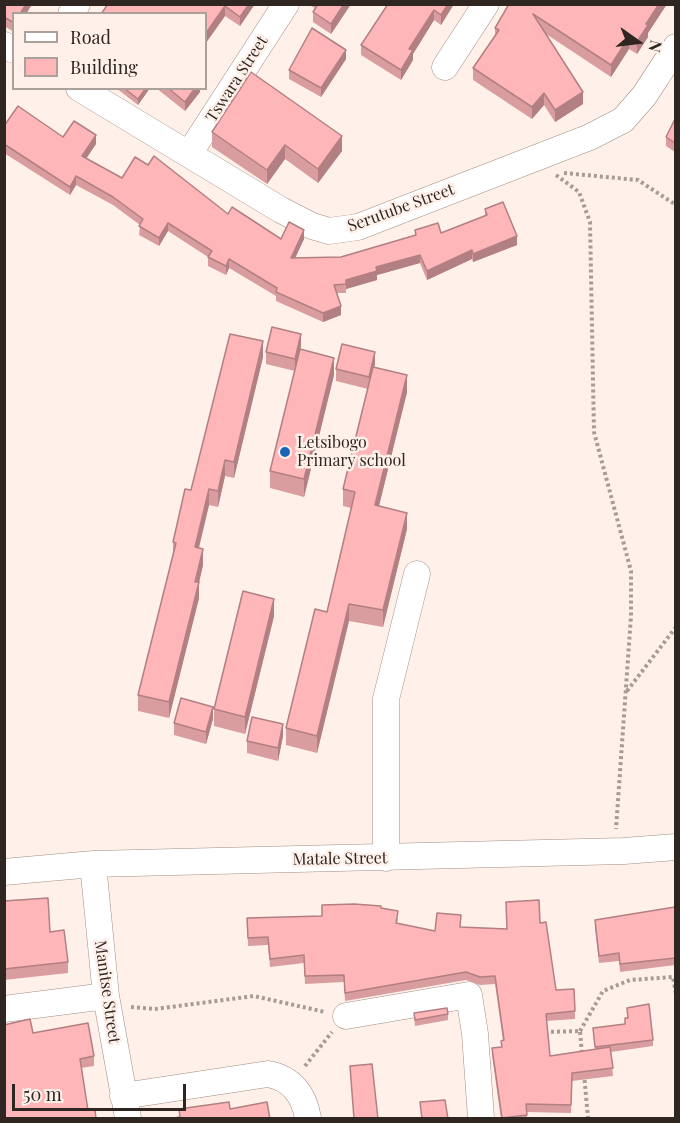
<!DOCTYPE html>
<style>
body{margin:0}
#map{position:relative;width:680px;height:1123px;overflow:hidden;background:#fff1ea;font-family:"Playfair Display",serif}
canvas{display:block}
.frame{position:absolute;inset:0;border:6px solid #2f2622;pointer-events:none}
.legend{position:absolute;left:12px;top:12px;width:195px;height:78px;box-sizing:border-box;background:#fff1ea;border:2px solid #aca09a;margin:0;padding:8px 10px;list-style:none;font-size:18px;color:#2f2622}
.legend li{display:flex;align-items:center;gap:12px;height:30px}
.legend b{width:30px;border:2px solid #aca09a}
.north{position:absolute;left:608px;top:12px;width:60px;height:60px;-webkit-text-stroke:4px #fff1ea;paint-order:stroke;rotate:104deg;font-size:16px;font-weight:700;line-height:24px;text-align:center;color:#2f2622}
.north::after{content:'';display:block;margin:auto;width:21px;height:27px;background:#2f2622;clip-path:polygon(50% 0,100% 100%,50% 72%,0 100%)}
.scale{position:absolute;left:12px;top:1084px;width:174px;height:27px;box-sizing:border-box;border:3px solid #2f2622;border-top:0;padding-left:8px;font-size:18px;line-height:21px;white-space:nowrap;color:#2f2622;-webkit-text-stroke:4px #fff1ea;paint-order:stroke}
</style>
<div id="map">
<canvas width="680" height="1123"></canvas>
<div class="frame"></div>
<ul class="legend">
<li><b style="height:8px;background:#fff"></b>Road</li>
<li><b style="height:16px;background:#feb6b9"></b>Building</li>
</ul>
<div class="north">N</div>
<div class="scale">50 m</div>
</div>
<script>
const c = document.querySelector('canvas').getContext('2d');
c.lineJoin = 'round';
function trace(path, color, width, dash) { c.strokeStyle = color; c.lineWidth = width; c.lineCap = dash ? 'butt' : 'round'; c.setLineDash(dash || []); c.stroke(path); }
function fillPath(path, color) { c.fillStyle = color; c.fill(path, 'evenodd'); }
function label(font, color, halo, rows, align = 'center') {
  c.font = font + ' "Playfair Display",serif'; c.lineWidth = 5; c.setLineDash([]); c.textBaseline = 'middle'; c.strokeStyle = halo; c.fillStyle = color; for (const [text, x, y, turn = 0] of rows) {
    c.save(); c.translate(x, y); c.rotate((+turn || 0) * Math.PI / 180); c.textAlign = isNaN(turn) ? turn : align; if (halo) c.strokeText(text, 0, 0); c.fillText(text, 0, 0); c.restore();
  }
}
const path = new Path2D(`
 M564,173L638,180L676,205
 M556,175L579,192L590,222L594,432L631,571V616L616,829
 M627,691L676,627
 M131,1007L155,1009L254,996L325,1012
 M580,1031L603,991L630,980L673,977L676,994
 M545,1032L580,1031L582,1055
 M305,1066L332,1032
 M584,1074L588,1118`);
const minor = new Path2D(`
 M71,14L77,4
 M4,45L14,50
 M445,67L486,4
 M79,88L281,210L312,226L329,231L358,227L590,137L623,120L644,96L676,47
 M189,154L286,4
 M386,858V699L417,574
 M93,864L106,996L128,1118
 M4,872L93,864L624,851L676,847
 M4,1009L106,996
 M346,1016L469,995L475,1034L481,1118
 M123,1096L268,1074C292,1078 304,1095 308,1118`);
const wall = new Path2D(`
 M4,4H32L26,14H14V32L4,26Z
 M108,4H255L240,26L225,16L206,42L207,52Z
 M311,4H351L331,34L313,22V12L315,8L311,6Z
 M388,4H454L441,25L434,20L413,54V60L401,80L361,55V45Z
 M509,4H667L648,33V37L637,54L629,49L611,77L546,34L583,104L555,122L544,105L532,119L473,80V68L495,36V28Z
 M346,59L321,97L289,79V70Z
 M116,88H150L138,105Z
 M156,88H200V92L185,111Z
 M675,119V152L666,146V137Z
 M4,126L63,137L96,144L86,158L122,178L228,214L281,239H304L295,258L341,257L415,235V230L441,233L485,216V209L517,245L473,262L472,259L427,280L420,263L377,275V280L346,289V293H337L341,315L323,322L276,301V296L229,268L226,275L208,266V257L168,231L159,246L139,235L140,225L113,205L76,185L70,195L4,153Z
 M212,132L342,151L318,183L285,159L267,184L212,147Z
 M301,346L300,349L334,375L304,497L270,488V471L295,371L266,364V352Z
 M263,357L234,478L225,476L218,507L209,505L199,548L203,565L199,582V598L169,718L138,711V695L173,557V542L191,490Z
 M375,364L374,367L407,392L379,506L407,529L383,627L349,621L317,753L286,745V728L327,612L351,508L343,506V489L368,389L336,381V369Z
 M274,616L245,734L214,726V709Z
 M213,719L206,744L174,735V723Z
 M283,736L278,761L247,753V741Z
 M4,901L50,932L68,962V973L4,980Z
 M675,907V965L620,972L619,961L599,963L595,928V920Z
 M381,908L398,919L397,923L435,931L461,927L507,929L540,923L556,990L575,1011V1019L546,1021L550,1056L595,1049L593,1028L625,1024L627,1018V1008L653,1040V1046L611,1052L613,1076L572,1081L571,1113L527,1112V1119H501L492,1055V1048L501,1047L503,1041L495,984L480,985L466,980L345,1001L344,982L305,984L304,963L270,967L268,945L248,946L247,918L322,916Z
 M414,1013L448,1014V1020L415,1026Z
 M33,1033L94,1056V1066L81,1068L88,1110L4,1119Z`);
const shadedWall = new Path2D(`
 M26,4H32L26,14H20Z
 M249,4H255L240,26V17Z
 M344,4H351L331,34V24Z
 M448,4H454L441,25V15Z
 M659,4H667L648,33V37L637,54V42L646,24Z
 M225,6V16L206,43V33Z
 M434,10V20L413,54V60L401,80V70L409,49Z
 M629,37V49L611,77V65Z
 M346,50V59L321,97V88Z
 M146,88H150L138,105V99Z
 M195,88H200V92L185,111V102Z
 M583,92V104L555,122V110Z
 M544,93V105L532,119V107Z
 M96,135V144L82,165V156Z
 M342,136V151L318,183V169Z
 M285,145V159L267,184V170Z
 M76,176V185L70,195V187Z
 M168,223V231L159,246V238Z
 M304,230V239L291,267V258Z
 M517,236V245L473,262V254Z
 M472,250V259L427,280V271Z
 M420,255V263L377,275V280L346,289V280L376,267Z
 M229,259V268L226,275V266Z
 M341,306V315L323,322V313Z
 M301,334V346L295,371V359Z
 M263,341V357L234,478V462Z
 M375,352V364L369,389V377Z
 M334,358V375L304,497V479Z
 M407,375V392L375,522V505Z
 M225,460V476L218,507V491Z
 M209,489V505L195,563V547Z
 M407,513V529L383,627V610Z
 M203,549V565L196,596L199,582V598L169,718V702Z
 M274,599V616L245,734V717Z
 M349,604V621L317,753V736Z
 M213,707V719L206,744V732Z
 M283,724V736L278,761V748Z`);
const building = new Path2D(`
 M4,4H26L20,14H14V23L4,17Z
 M108,4H249L240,17L225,6L206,33V14H101Z
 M318,4H344L331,24L313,12Z
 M388,4H448L441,15L434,10L409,49L413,50L401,70L361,45Z
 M509,4H659L646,24L648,25L637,42L629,37L611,65L533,14L583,92L555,110L544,93L532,107L473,68L499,30L495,28Z
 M312,28L346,50L321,88L289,70Z
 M251,72L342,136L318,169L285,145L267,170L212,132Z
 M124,88H146L138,99Z
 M168,88H195L185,102Z
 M18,106L63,137L74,121L96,135L82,156L122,178L135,157L148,165L154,156L228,214L232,207L281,239L289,222L304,230L291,258L341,257L416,235L415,230L438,223L441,233L487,215L485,209L503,202L517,236L473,254L472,250L427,271L420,255L376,267L377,271L346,280V284L334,285L341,306L323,313L276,292L277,288L229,259L226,266L208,257L212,251L168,223L159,238L139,226L143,219L113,197L76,176L70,187L4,144V126Z
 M675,119V143L666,137Z
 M272,327L301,334L295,359L266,352Z
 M230,334L263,341L234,462L225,460L218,491L209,489L195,547L203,549L195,582H199L169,702L138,695L176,543L173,542L185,489L191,490Z
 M342,344L375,352L369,377L336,369Z
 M300,349L334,358L304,479L270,471Z
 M373,367L407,375L375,505L407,513L383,610L349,604L317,736L286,728L315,609L327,612L355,492L343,489Z
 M243,591L274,599L245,717L214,709Z
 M181,698L213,707L206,732L174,723Z
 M252,717L283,724L278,748L247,741Z
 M48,898L50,932L64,930L68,962L4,969V901Z
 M539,900L540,923L546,922L556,990L574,989L575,1011L546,1014L550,1056L610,1047L613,1068L572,1073L571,1105L526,1104L527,1115L502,1118L492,1048L502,1047L501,1041L504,1040L495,976L480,977L466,972L345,993L344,975L305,976L304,955L270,959L268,937L248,938L247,918L322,916V905L354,904L381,906V908L398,911L396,923L435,931L437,913L461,915L460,927L507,929L506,902Z
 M675,907V958L620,964L619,953L599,956L595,920Z
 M649,1004L653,1040L595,1047L593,1028L625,1024V1018H628L627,1008Z
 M447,1008L448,1014L415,1020L414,1013Z
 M30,1019L33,1033L88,1023L94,1056L80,1059L88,1110L95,1109L96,1119H4V1025Z
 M372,1064L378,1119H354L350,1066Z
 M445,1100L448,1119H422L420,1102Z
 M229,1102L230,1109L267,1102L270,1119H168L180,1117L179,1109Z`);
const markers = [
 [285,452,6,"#1964b4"]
];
const streetNames = [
 ["Tswara Street",237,79,-57],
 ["Serutube Street",401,208,-20],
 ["Matale Street",340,859,-1],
 ["Manitse Street",107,992,82]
];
const poiNames = [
 ["Letsibogo",297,443],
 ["Primary school",297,461]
];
trace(minor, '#a28d83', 27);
trace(path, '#a79b96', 4, [3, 3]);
trace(minor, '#fff', 26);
fillPath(wall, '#da9d9f');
fillPath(shadedWall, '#b27f82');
fillPath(building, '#feb6b9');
trace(building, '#b27f82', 1.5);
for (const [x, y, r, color] of markers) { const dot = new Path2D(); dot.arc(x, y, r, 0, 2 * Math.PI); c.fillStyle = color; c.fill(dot); trace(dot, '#fff1ea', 2); }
label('16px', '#2f2622', '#fff1ea', streetNames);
label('16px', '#2f2622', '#fff1ea', poiNames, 'left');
</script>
